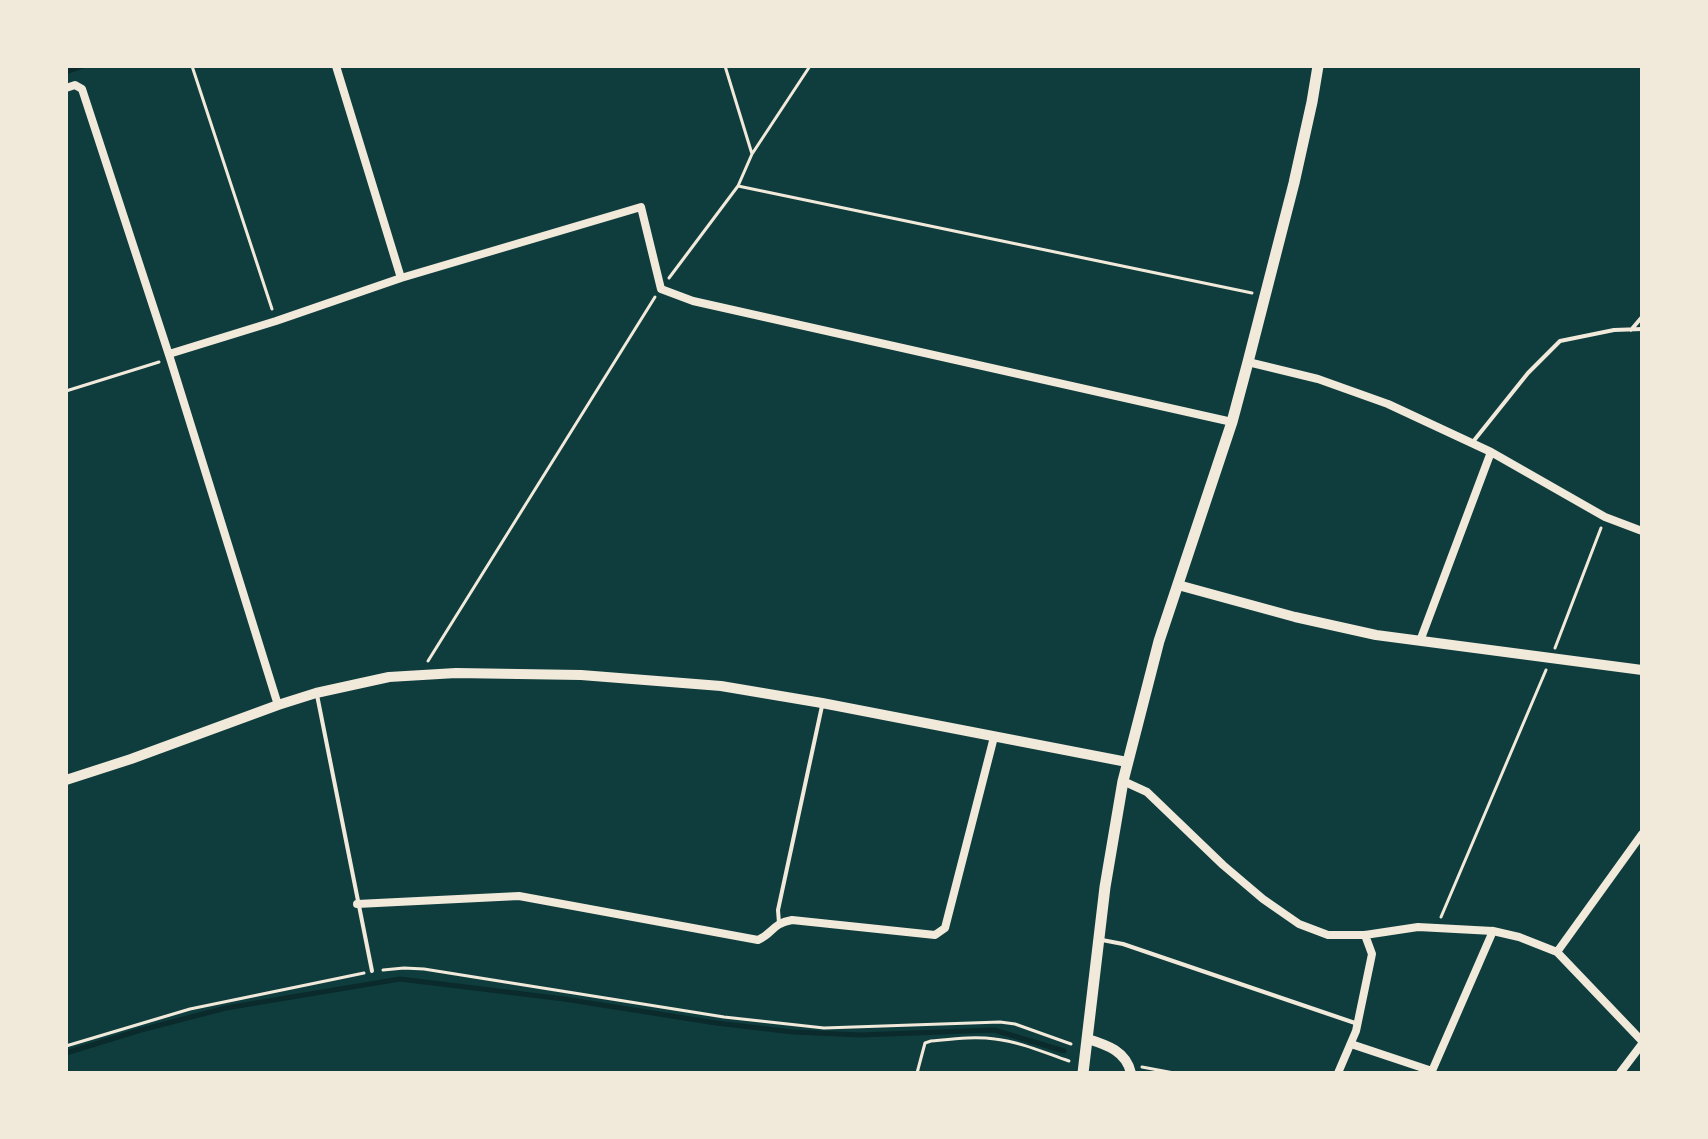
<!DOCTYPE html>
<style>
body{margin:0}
#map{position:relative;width:1708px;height:1139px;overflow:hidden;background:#0f3d3e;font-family:Helvetica,sans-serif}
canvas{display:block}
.frame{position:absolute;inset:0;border:68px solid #f1e9da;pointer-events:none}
</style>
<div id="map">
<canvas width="1708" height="1139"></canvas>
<div class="frame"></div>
</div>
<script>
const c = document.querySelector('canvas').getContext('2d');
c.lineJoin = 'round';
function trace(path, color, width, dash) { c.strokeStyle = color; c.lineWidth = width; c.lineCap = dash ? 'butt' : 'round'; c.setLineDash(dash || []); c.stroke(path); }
const stream = new Path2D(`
 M66,72L83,66
 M66,1053L141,1030L226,1008L400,979L564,999L716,1023L793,1032L860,1035L994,1030L1064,1051`);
const path = new Path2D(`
 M192,66L272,309
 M725,66L752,154
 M738,186L1252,293
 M669,278L738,186L752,154L810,66
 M66,391L159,362
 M1555,648L1601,528
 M428,661L655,297
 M1441,917L1546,670
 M383,970L404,968L424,969L724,1017L824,1028L1000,1022L1015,1024L1071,1044
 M66,1046L190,1009L364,973
 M1142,1067L1174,1073
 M917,1073L925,1043L931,1041C952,1039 974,1036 995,1039C1021,1042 1045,1053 1069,1061`);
const service = new Path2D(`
 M1631,330L1642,317
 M1472,443L1528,373L1560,341L1614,330L1642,329
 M317,695L372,971
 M779,923L778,910L822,706
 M1102,940L1123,944L1355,1023`);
const minor = new Path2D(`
 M336,66L401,278
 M66,88L75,85L82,89L170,358L278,705
 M169,354L276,321L401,278L641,207L661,289L693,301L1232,422
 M1248,362L1318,379L1388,404L1491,452L1605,517L1642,531
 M1420,641L1491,452
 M1123,781L1147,792L1223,865L1263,899L1299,924L1328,935H1365L1418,927L1493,931L1519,937L1557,952L1642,1041
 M357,904L519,896L758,940C774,933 771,924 792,920L935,935L945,928L994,737
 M1557,952L1642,834
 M1351,1044L1432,1071L1493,931
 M1338,1073L1356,1031L1372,954L1365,935
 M1620,1073L1642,1044`);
const tertiary = new Path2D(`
 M1178,585L1295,617L1376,635L1642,670
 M66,780L131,759L278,705L316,693L389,677L456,673L581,675L721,686L822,703L1127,762
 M1088,1039C1107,1045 1126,1051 1131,1073`);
const secondary = new Path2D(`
 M1083,1073L1105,887L1123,781L1159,641L1232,422L1248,362L1294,183L1312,102L1318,66`);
trace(stream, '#0a2a2b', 5);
trace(path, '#f1e9da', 3);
trace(service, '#f1e9da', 4);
trace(minor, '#f1e9da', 8);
trace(tertiary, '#f1e9da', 10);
trace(secondary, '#f1e9da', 11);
</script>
